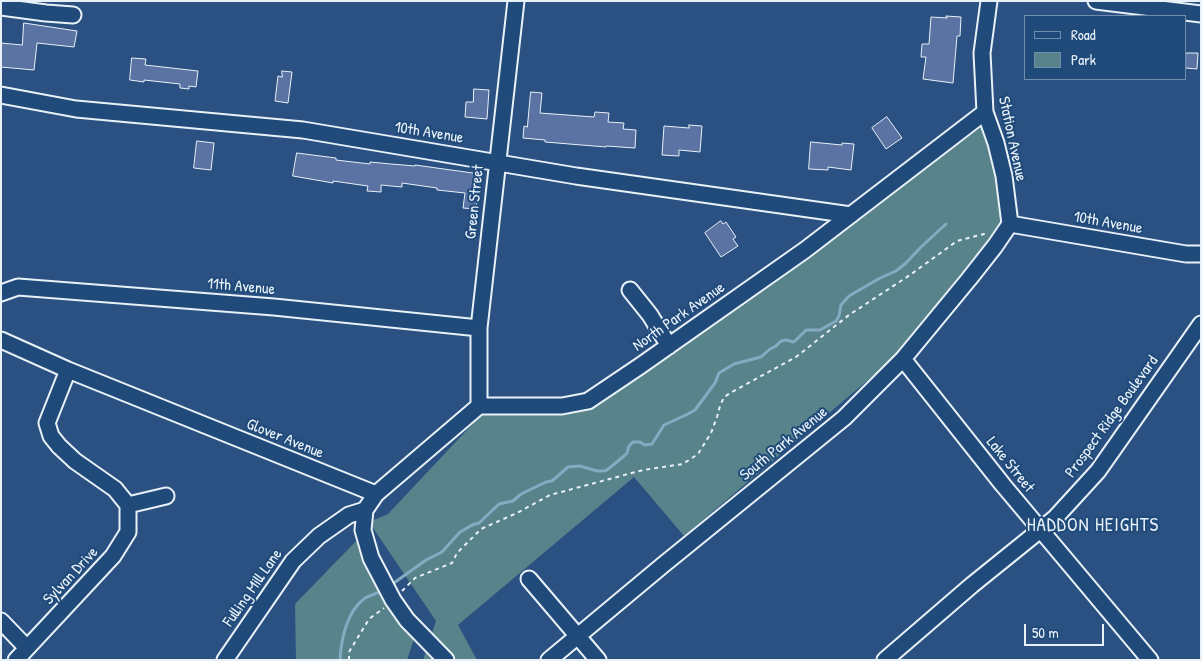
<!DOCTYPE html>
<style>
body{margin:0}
#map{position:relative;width:1202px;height:661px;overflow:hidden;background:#2a5181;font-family:"Patrick Hand",sans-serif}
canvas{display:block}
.frame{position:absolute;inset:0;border:2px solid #e8f1f8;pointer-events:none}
.legend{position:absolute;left:1024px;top:15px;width:162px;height:65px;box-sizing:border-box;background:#1f4a7a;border:1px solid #6f8dac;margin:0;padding:6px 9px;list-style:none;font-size:15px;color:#e8f1f8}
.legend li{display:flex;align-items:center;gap:10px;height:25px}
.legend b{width:25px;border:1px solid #6f8dac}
.scale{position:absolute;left:1024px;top:624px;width:80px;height:22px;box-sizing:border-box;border:2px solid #e8f1f8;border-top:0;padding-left:6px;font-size:15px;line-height:18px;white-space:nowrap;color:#e8f1f8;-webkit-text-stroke:4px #1f4a7a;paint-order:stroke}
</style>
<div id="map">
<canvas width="1202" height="661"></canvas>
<div class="frame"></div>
<ul class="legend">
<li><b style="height:6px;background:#1f4a7a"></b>Road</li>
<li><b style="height:14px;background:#59838a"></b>Park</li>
</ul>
<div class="scale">50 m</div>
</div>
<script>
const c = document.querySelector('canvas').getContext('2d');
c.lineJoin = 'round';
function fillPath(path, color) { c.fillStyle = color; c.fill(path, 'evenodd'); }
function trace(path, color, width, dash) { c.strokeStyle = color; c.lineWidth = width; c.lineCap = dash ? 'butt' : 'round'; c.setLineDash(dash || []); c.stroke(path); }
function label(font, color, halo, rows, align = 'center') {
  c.font = font + ' "Patrick Hand",sans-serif'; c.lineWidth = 4; c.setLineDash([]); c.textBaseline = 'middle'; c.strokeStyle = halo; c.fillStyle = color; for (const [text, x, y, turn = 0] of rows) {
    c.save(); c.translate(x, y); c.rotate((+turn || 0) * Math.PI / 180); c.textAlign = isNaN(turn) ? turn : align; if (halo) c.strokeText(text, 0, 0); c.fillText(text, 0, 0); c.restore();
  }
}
const green = new Path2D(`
 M983,126L998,182L1003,221L894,358L684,536L634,477L458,625L477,660H423L436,621L369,522L388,514L481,415L592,409L804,259Z
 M360,537L412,611L416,633L407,660H296L295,604Z`);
const stream = new Path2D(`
 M391,585L426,560L442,552L460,532L472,525L479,523L499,504L513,501L521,494L546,482L552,481L568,467L580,466L597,471H604L607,470L624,456L627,453L629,446L633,442H640L645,445L652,444L664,425L686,415L695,410L715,383L719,373L734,364L761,357L770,349L776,346L781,341L786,340L793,342L795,341L806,330H820L836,321L839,316L841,305L849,296L880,278L896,271L906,263L921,247L946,224
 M340,660C341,639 347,611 365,598C371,595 378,593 384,590`);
const building = new Path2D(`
 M946,16L961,17L960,36H957L953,83L923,79L926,57H921L922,44H929L931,17L947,18Z
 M24,23L77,31L74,47L37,43L34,70L1,67V43L22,45Z
 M1186,53H1198L1197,69L1186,68Z
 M132,58L146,59L145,65L198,71L196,87L189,86V89L180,88V84L144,80V82L130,80Z
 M282,71L292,72L288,103L275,101L278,76L282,77Z
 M474,89L489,90L487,119L465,117L466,102H473Z
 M531,92L542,93L540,113L594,117L595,112L609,113L608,122L624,123L623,129L636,130L635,148L606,146V147L545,142V140L523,138L524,126L527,127Z
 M887,117L902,138L886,149L872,128Z
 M689,125L702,126L700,152L679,150V156L662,155L664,126L689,128Z
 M197,141L214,143L211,170L194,168Z
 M811,142L842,145V143L854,144L851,170L828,167V170L809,169Z
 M297,153L336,158V160L370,164V162L391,164L415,166V165L480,174L476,209L463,208L465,193L437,190V188L402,183V187L381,185V192L367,191L368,186L333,181V183L316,180L293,176Z
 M721,221L723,224L726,222L736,237L733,239L738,246L721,257L705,233Z`);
const path = new Path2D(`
 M402,591L415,578L452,563L457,553L481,529L517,513L550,495L643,470L683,464L698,454L711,433L717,417L720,406L724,397L732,392L796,357L849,315L910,275L957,241L984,234L987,236
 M349,660V652L369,619L384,608`);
const minor = new Path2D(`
 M989,1L982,53L985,112L996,143L1004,176L1010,224
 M1096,1L1201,14
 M1,7L46,13L73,15
 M1,95L76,109L303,130L576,176L851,215
 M1010,224L1186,254H1201
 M630,290L650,315L669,346
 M1,293L18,287L274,307L479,328
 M1,340L68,370L376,494
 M903,359L1003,485L1150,660
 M479,406V328L516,1
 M128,505L166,496
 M529,579L598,660
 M1,621L27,648
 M16,660L113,556L128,532V505L115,489L75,461L59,446L51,436L47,423L68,370
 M225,660L293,561L319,536L349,515L365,510
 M446,660L407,620L393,600L371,558L363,530L365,510L376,494L479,406H562L588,401L640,366L805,250L985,112
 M549,660L663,565L844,418L903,359L969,279L995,246L1010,224
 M885,660L972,585L1055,518L1098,471L1201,324`);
const streetNames = [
 ["10th Avenue",429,133,9],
 ["Station Avenue",1012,139,78],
 ["Green Street",475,202,-84],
 ["10th Avenue",1108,223,10],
 ["11th Avenue",241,287,5],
 ["North Park Avenue",679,317,-35],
 ["Prospect Ridge Boulevard",1112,417,-54],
 ["Glover Avenue",285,439,22],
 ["South Park Avenue",784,444,-39],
 ["Lake Street",1010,465,51],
 ["Sylvan Drive",71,576,-47],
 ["Fulling Mill Lane",253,588,-55]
];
const quarterNames = [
 ["HADDON HEIGHTS",1093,526]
];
fillPath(green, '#59838a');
trace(stream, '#85aac2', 3);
fillPath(building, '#5b73a2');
trace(building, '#e8f1f8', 1);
trace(minor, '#e8f1f8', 19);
trace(path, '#e8f1f8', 2, [4, 4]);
trace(minor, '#1f4a7a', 15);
label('16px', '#e8f1f8', '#1f4a7a', streetNames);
c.letterSpacing = '1px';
label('19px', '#e8f1f8', '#1f4a7a', quarterNames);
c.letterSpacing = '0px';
</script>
